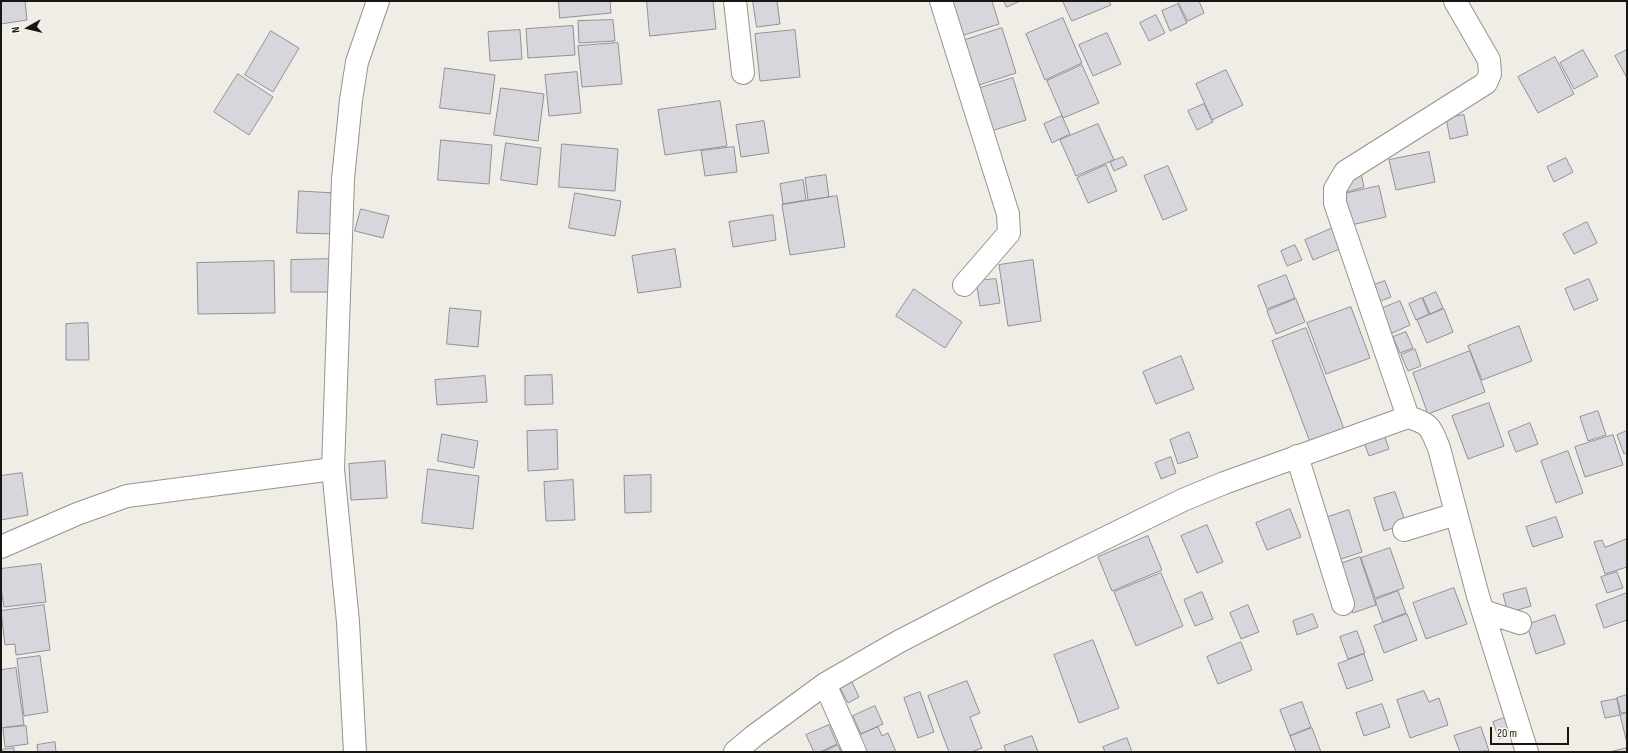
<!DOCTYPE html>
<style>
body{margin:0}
#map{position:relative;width:1628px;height:753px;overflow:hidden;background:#f0ede6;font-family:"Sofia Sans Condensed",sans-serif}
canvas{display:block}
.frame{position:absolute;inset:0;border:2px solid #171613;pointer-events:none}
.north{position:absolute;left:8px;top:8px;width:40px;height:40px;-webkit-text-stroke:3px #fefaf3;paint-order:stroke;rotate:262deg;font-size:11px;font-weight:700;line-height:16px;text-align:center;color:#171613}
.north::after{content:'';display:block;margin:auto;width:14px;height:18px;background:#171613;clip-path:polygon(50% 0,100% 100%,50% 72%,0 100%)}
.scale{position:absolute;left:1490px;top:727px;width:79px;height:18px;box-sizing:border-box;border:2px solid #171613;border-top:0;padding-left:5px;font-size:12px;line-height:14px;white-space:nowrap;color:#171613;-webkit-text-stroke:3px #fefaf3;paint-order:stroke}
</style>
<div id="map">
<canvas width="1628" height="753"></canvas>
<div class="frame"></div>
<div class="north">N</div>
<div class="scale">20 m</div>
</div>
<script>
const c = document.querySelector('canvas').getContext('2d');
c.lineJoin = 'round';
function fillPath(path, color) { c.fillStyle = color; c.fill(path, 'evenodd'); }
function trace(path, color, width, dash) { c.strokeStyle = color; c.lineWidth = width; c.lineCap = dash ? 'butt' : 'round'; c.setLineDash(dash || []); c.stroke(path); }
const building = new Path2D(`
 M1,1H25L27,20L1,24Z
 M559,1H610L611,13L560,18Z
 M647,1H713L716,29L650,36Z
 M753,1H777L780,24L757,27Z
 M951,1H992L999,24L961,36Z
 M1004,1H1020L1007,7Z
 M1063,1H1109L1111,5L1072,21Z
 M1178,1H1199L1204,13L1188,21Z
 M1178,4L1187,23L1170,31L1162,11Z
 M1156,15L1165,33L1149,41L1140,23Z
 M1063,18L1082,63L1045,80L1026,34Z
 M613,20L615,41L579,43L578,21Z
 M573,26L575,55L528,58L526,29Z
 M1002,28L1016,73L976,86L962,41Z
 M520,30L522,59L490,61L488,32Z
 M795,30L800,77L760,81L755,34Z
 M271,31L299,48L273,92L245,75Z
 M1107,33L1121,64L1093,76L1079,45Z
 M618,43L622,84L582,87L578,46Z
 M1583,50L1598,76L1574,89L1560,63Z
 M1627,50V78L1615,56Z
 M1555,57L1574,94L1538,113L1518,77Z
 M1082,65L1099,103L1063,118L1047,81Z
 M445,68L495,75L490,114L440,108Z
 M1226,70L1243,105L1212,120L1196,84Z
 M577,72L581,113L549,116L545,75Z
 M238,74L273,97L249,135L214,112Z
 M1013,78L1026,120L991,131L977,89Z
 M501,88L544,94L538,141L494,135Z
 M720,101L727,146L665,155L658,110Z
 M1204,104L1213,122L1197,130L1188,111Z
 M1464,115L1468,135L1450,139L1446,118Z
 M1062,116L1070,134L1052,143L1044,124Z
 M764,121L769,153L741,157L736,125Z
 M1098,124L1114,160L1076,176L1060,140Z
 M441,140L492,145L489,184L438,180Z
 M506,143L541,148L537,185L501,180Z
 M562,144L618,149L615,191L559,187Z
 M734,147L737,172L705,176L701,151Z
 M1429,152L1435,182L1396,190L1389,160Z
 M1123,157L1127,165L1114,171L1110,162Z
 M1566,158L1573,172L1554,182L1547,167Z
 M1106,165L1117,191L1088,203L1077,178Z
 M1168,166L1187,210L1163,220L1144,176Z
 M1361,173L1364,187L1347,192L1343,177Z
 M826,175L829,197L808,200L805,178Z
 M803,180L806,200L783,204L780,184Z
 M1379,186L1386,217L1351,225L1344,194Z
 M299,191L336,193L335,234L297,233Z
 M575,193L621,201L615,236L569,228Z
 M837,196L845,247L790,255L782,205Z
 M361,209L389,216L383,238L355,231Z
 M773,215L776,240L733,247L729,222Z
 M1587,222L1597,243L1574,254L1563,234Z
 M1333,228L1342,248L1313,260L1305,240Z
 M1295,245L1302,260L1287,266L1281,251Z
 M675,249L681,287L638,293L632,256Z
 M332,259L333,292H291V260Z
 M1033,260L1041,321L1008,326L999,265Z
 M274,261L275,313L198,314L197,263Z
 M1286,275L1295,298L1267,309L1258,286Z
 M996,279L1000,303L980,306L976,281Z
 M1589,279L1598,300L1574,310L1565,289Z
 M1385,281L1391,297L1378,302L1371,286Z
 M914,289L962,322L945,348L896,316Z
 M1436,292L1443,308L1430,314L1423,298Z
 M1422,298L1429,314L1416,320L1409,304Z
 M1296,299L1305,322L1276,334L1267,311Z
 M1400,301L1410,325L1388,335L1378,310Z
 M1351,307L1370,358L1326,374L1307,323Z
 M450,308L481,311L478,347L447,344Z
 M1444,309L1453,332L1427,343L1417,320Z
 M88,323L89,360H66V324Z
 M1519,326L1532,361L1482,380L1468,346Z
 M1306,328L1344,429L1310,442L1272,341Z
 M1406,332L1413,348L1400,353L1393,337Z
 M1415,349L1421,366L1408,371L1401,355Z
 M1470,351L1485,392L1428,414L1413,373Z
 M1181,356L1194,389L1156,404L1143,372Z
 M552,375L553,404L525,405V376Z
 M485,376L487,402L437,405L435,380Z
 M1489,403L1504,446L1468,459L1452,416Z
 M1598,411L1606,435L1588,441L1580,417Z
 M1530,423L1538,444L1516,452L1508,432Z
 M557,430L558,469L528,471L527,431Z
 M1627,431V452L1624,454L1617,435Z
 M1189,432L1198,457L1178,464L1170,440Z
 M1383,432L1389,449L1369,456L1363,440Z
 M442,434L478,441L474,468L438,461Z
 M1613,435L1623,465L1585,477L1575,447Z
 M1568,451L1583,493L1556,503L1541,461Z
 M1171,457L1176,473L1161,479L1155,463Z
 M385,461L387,498L351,500L349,464Z
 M428,469L479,476L473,529L422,523Z
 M22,473L28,515L1,520V476Z
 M651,475V512L625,513L624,476Z
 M573,480L575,520L546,521L544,482Z
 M1395,492L1406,524L1384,531L1374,498Z
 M1290,509L1301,537L1267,550L1256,523Z
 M1349,510L1362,552L1338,560L1325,518Z
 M1556,517L1563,537L1533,547L1526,527Z
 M1207,525L1223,562L1197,573L1181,536Z
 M1148,536L1162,570L1112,591L1098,557Z
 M1627,539V567L1605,574L1594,542L1602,540L1605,547Z
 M1390,548L1404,588L1375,598L1361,558Z
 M1360,557L1376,605L1353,613L1337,565Z
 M41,564L46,602L4,607L1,589V569Z
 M1617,572L1623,588L1607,593L1601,577Z
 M1161,573L1183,626L1136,646L1114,592Z
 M1454,588L1467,624L1426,639L1413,603Z
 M1526,588L1531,606L1508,613L1503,594Z
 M1398,591L1406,613L1383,622L1375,600Z
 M1202,592L1213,619L1195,626L1184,600Z
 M1627,593V620L1604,628L1596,605Z
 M44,605L50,650L16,655L15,644L5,645L1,611Z
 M1248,605L1259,632L1241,639L1230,613Z
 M1313,614L1318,627L1297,635L1293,621Z
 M1407,614L1417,640L1384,653L1374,626Z
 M1555,615L1565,644L1536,654L1527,625Z
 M1357,631L1365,653L1348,659L1340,637Z
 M1093,640L1119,708L1079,723L1054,655Z
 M1241,642L1252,670L1218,684L1207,657Z
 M1364,654L1373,680L1347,689L1338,664Z
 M40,656L48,712L24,716L17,659Z
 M16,668L24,725L1,728V670Z
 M967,681L980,713L970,717L982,748L971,752H949L928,696Z
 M852,682L859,697L848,703L840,688Z
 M1424,691L1429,702L1439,698L1448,725L1410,738L1397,700Z
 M920,692L934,732L918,738L904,698Z
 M1627,695V712L1621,713L1617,698Z
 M1617,699L1620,715L1605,718L1601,702Z
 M1302,702L1311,727L1290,736L1280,710Z
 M1382,704L1390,727L1364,736L1356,713Z
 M875,706L883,724L861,734L853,716Z
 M1627,713V743L1620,715Z
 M1510,716L1516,734L1499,739L1493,722Z
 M829,725L837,744L820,752H814L806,735Z
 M26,726L28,744L5,747L3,728Z
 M878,727L882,736L888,733L896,752H864L857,736Z
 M1481,727L1489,751L1460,752L1454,736Z
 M1312,728L1321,752H1296L1290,736Z
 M1032,736L1038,752H1006L1004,746Z
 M1127,738L1132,752H1105L1103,747Z
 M55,742L56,752H38L37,745Z
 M838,745L841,752H823Z
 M14,748V752H1V750Z
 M1627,748V752H1610Z`);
const minor = new Path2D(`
 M735,1L743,73
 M941,1L1008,214L1009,233L964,285
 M1408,417C1431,424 1430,427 1439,448L1478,596L1527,752
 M1297,456L1343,604
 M1404,530L1456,514
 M1,547L77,514L127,496L333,469
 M1483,611L1520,623
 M825,684L855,752
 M355,752L348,622L333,469L343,179L351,100L357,62L378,1
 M735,752L754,736L825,684L900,641L989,595L1183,500L1224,483L1408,417L1335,203V189L1345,172L1486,83L1490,74L1489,60L1455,1`);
fillPath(building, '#d7d6dd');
trace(building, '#929097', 1);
trace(minor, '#97938d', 24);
trace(minor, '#fff', 22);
</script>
